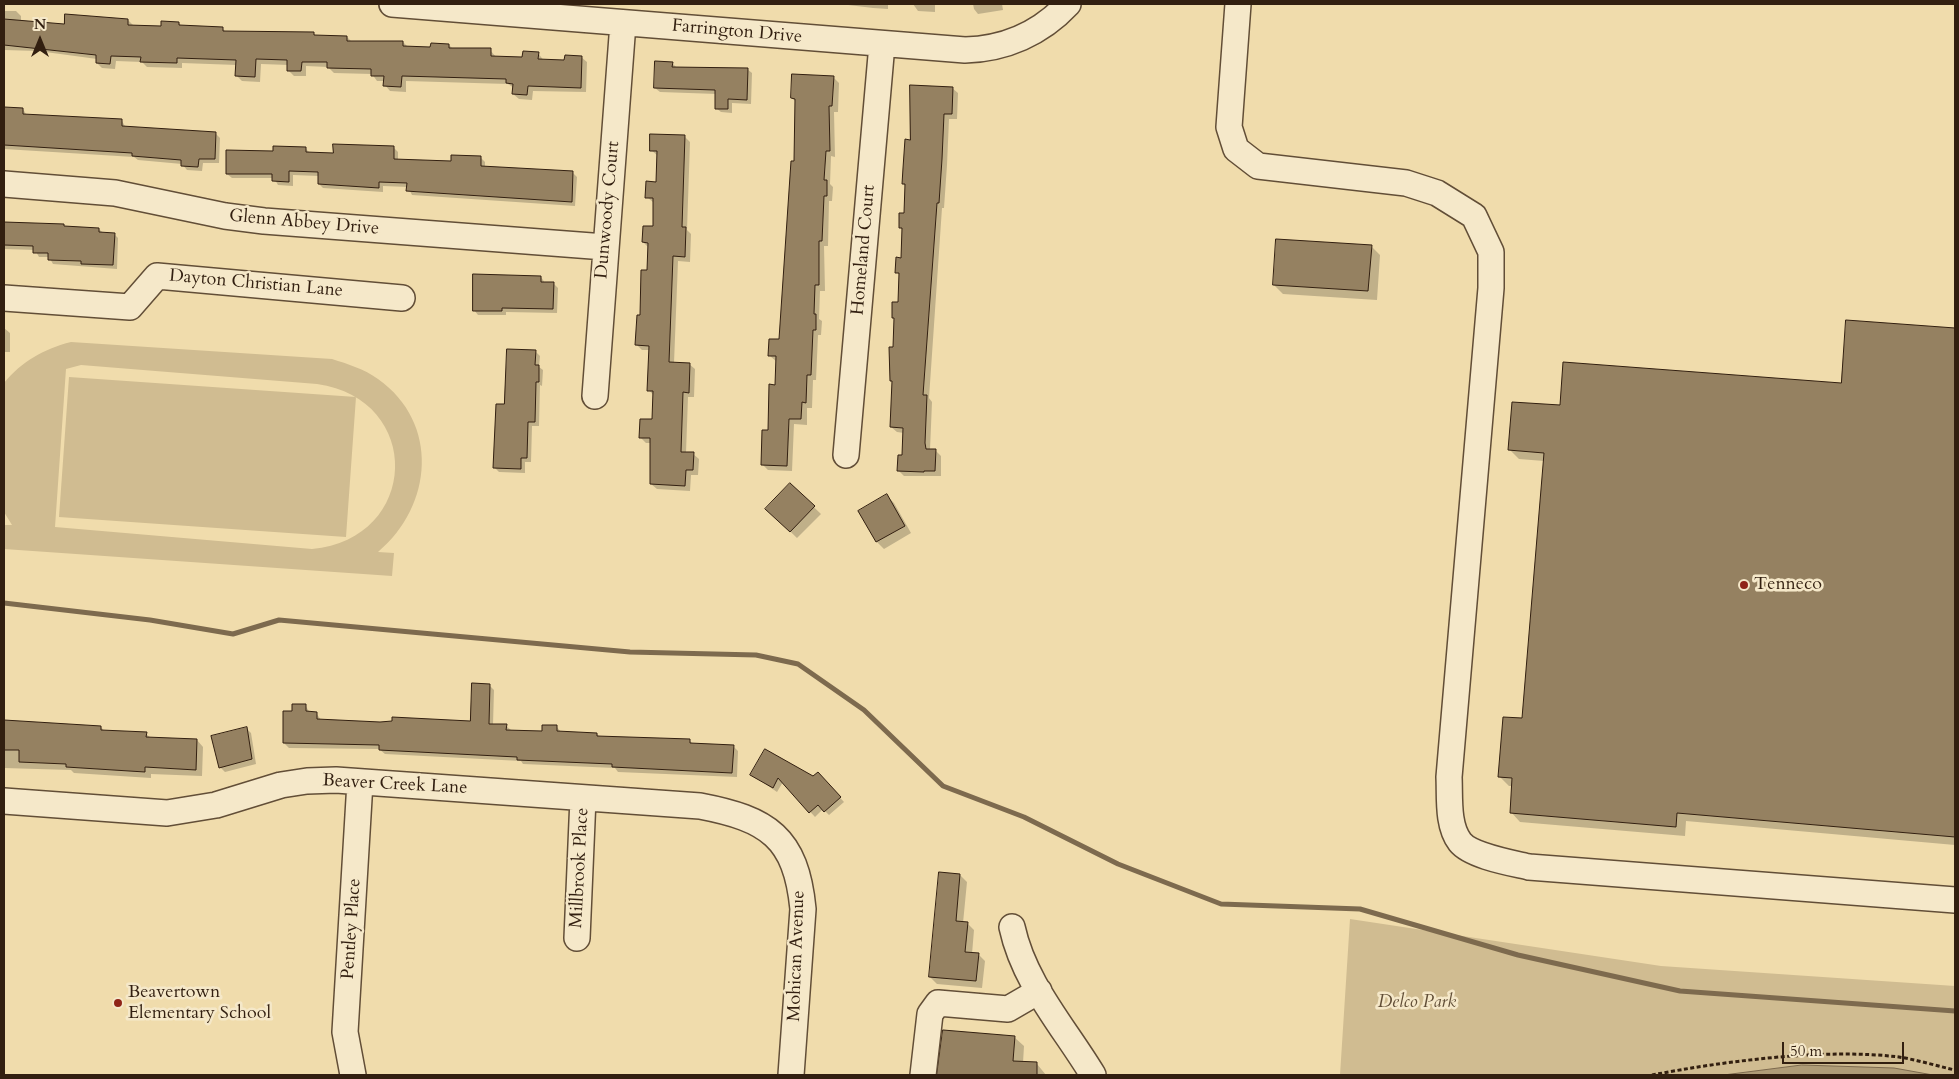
<!DOCTYPE html>
<style>
body{margin:0}
#map{position:relative;width:1959px;height:1079px;overflow:hidden;background:#f0dcac;font-family:Cardo,serif}
canvas{display:block}
.frame{position:absolute;inset:0;border:5px solid #321f10;pointer-events:none}
.north{position:absolute;left:15px;top:15px;width:50px;height:50px;-webkit-text-stroke:4px #f5e8c9;paint-order:stroke;rotate:0deg;font-size:14px;font-weight:700;line-height:20px;text-align:center;color:#321f10}
.north::after{content:'';display:block;margin:auto;width:18px;height:22px;background:#321f10;clip-path:polygon(50% 0,100% 100%,50% 72%,0 100%)}
.scale{position:absolute;left:1782px;top:1042px;width:122px;height:22px;box-sizing:border-box;border:2px solid #321f10;border-top:0;padding-left:6px;font-size:15px;line-height:18px;white-space:nowrap;color:#321f10;-webkit-text-stroke:4px #f5e8c9;paint-order:stroke}
</style>
<div id="map">
<canvas width="1959" height="1079"></canvas>
<div class="frame"></div>
<div class="north">N</div>
<div class="scale">50 m</div>
</div>
<script>
const c = document.querySelector('canvas').getContext('2d');
c.lineJoin = 'round';
function fillPath(path, color) { c.fillStyle = color; c.fill(path, 'evenodd'); }
function trace(path, color, width, dash) { c.strokeStyle = color; c.lineWidth = width; c.lineCap = dash ? 'butt' : 'round'; c.setLineDash(dash || []); c.stroke(path); }
function label(font, color, halo, rows, align = 'center') {
  c.font = font + ' Cardo,serif'; c.lineWidth = 5; c.setLineDash([]); c.textBaseline = 'middle'; c.strokeStyle = halo; c.fillStyle = color; for (const [text, x, y, turn = 0] of rows) {
    c.save(); c.translate(x, y); c.rotate((+turn || 0) * Math.PI / 180); c.textAlign = isNaN(turn) ? turn : align; if (halo) c.strokeText(text, 0, 0); c.fillText(text, 0, 0); c.restore();
  }
}
const green = new Path2D(`
 M71,342L332,359C348,364 364,369 378,379C440,423 433,506 378,552L394,553L392,576L4,549V525H12L4,512V383C22,361 44,349 71,342ZM81,365L317,384C424,399 420,539 312,549L55,527L66,369Z
 M69,377L356,397L346,537L59,517Z
 M1350,919L1661,966L1955,986V1075H1340Z`);
const water = new Path2D(`
 M1802,1065L1894,1068L1933,1075H1724Z`);
const shadow = new Path2D(`
 M840,4H888V9L873,8Z
 M913,4H951L935,5V12L918,11Z
 M973,4H1002L1003,10L978,14L974,9Z
 M4,11H16L21,16V21L65,25L128,20L133,25L162,27L179,23L182,27L222,28L226,32L314,34L317,37H347L352,42H403L408,47L432,48L449,45L453,49L490,50L496,57L523,59L538,53L544,61H566L581,57L587,62L586,92L533,91L532,100L519,99L513,94L514,88L508,84L406,81V92L390,91L385,85V81H377L372,74L334,73L328,67L306,66V76H294L288,70L289,65L261,64L260,82L242,81L237,76V65L182,63V68L147,67L142,62L116,61L115,69L102,68L97,63V59L38,51L4,50Z
 M672,63L676,67L747,69L752,73L751,104L732,103V113L721,112L716,108L717,94L660,92L655,88Z
 M833,77L839,83L838,112H834L835,157L831,156L830,184L833,187L832,201H829L828,246H824L825,291H820L819,319L822,321L821,335H818L816,380H813L812,408H807V425L794,424L792,471L768,470L762,464L776,386L777,362L770,356L780,341L795,162L796,102L792,98Z
 M952,88L958,93L957,119H949L947,165L944,208H942L929,398L932,402L930,450L936,451L941,456V476H904L899,471L903,456L904,433L897,432L891,427L893,383L891,380L892,365L889,363L890,348H895L896,320L893,318L899,303L900,276L897,272L902,259L903,231L900,227L905,214L906,187L903,184L911,141Z
 M4,108L23,109L27,116L122,121L126,128L216,134L220,138L219,163H203L202,171L187,170L182,164L138,160L134,157L4,149Z
 M684,136L690,142L687,230L691,234L690,262L678,261L674,363L689,364L695,369L694,397H688L686,453L693,454L699,459L698,475H691L690,491L657,489L651,484V443H646L640,437L653,420L654,396L649,390L650,350H642L636,344L648,271L649,248L643,242L654,227V203L647,197L657,183L658,156L651,150Z
 M305,148L310,153L334,155L394,148L398,152V160L452,162L481,158L485,162V167L572,172L577,177L575,206L412,195L408,187L383,186V192L323,188L319,184V176L293,175V186L278,185L274,178H232L227,174L274,152Z
 M4,222L63,225L66,228L99,229L103,233L114,234L118,238L117,269L53,264L49,257H39L35,250L4,249Z
 M1371,246L1380,255L1377,300L1283,294L1274,285Z
 M541,277L545,283H553L558,288L557,313L506,312V315H478L474,310Z
 M1847,321L1955,329V845L1686,821L1685,836L1520,822L1511,812L1513,786H1509L1499,776L1524,719L1544,461L1519,459L1509,449L1561,407L1842,384Z
 M4,328L10,333V352H4Z
 M535,351L540,356L539,367L543,370L542,386L540,385L539,426H532L531,462H525V473L499,472L495,468L505,406Z
 M790,484L821,514L797,538L767,509Z
 M887,496L894,503L911,533L884,549L877,542L860,512Z
 M489,685L494,690L493,725L506,726L511,730L543,732L556,726L561,732L597,734L601,738L689,740L693,744L733,746L738,751L737,777L618,772L615,768L523,764L521,761L385,754L379,749L289,748L284,743L293,712L305,705L310,713H316L321,720L380,723H471Z
 M4,723L101,727L105,732L146,734L151,738L197,740L203,747L202,776L151,774V778L74,773L71,770L4,768Z
 M246,728L251,733L256,764L225,772L220,767Z
 M751,774L822,778L844,802L829,815L823,809L815,817L783,782L777,792Z
 M960,875L967,882L963,923H967L974,930L972,954H978L985,961L982,988L937,984L930,977Z
 M944,1032L1014,1037L1024,1046L1023,1063L1037,1064L1046,1075H939Z`);
const stream = new Path2D(`
 M4,603L150,620L233,634L279,620L630,652L756,655L798,664L864,710L943,786L1024,817L1118,864L1221,904L1360,909L1518,955L1680,991L1955,1011`);
const building = new Path2D(`
 M65,14L128,19V25L161,26V21L179,22V25L223,27V31L314,32V35L347,36V41H403V46L430,47L431,43L449,44V48H491V56L522,57L523,51L539,52L538,59L564,60L565,55L582,56L581,88L528,86L527,95L512,94L513,84L506,83V79L402,76L401,87L383,86L384,76H371V69L327,68V62H302L301,71H287V60L256,59L255,77L235,76L236,60L177,58V63L140,62L141,57L111,56L110,64L96,63V55L4,45V19L64,24Z
 M655,61L673,62L672,67L748,68L747,100L728,99V109H715V90L654,88Z
 M792,74L834,76L832,106H829L830,151H826L824,180H827V196H824L822,241H819V285H815L814,314H816V330H813L811,375H807L806,403L802,402L801,419H789L787,466L761,465L762,430H768L769,384L775,385L776,356H768L769,339H779L791,161H794L795,99L791,98Z
 M910,85L953,87L952,114H944L942,159L939,203H937L923,395H927L925,443L926,449H936L935,471H924V472L897,471L898,455H902L903,428L890,427L892,381H890L889,347H893L894,318H892V302H898L899,273H895L896,257L901,258L902,228H899V213H904L905,184H902L903,168L905,139L910,140Z
 M4,107L23,108V114L122,119V126L216,132L215,159H199L198,167L181,166V160L132,156V153L4,145Z
 M650,134L685,135L682,227H686L685,257L673,256L669,362L690,363L689,393L683,392L681,452H694L693,470H686L685,486L650,484V438H639L640,419H652L653,391H647L649,346L635,345L637,315H640L641,270H647L648,243L642,242L643,226H653V198H645L646,181L656,182L657,151H650Z
 M333,144L394,146V159L451,161V155L481,156V166L573,171L572,202L406,191L407,183L379,182V188L318,184V172L289,171V182L272,181V174H226V150L273,151V146L306,147V152L333,153Z
 M4,222L64,224V226L99,228V232L115,233L113,265L81,264V261L48,260V253H33V246L4,245Z
 M1276,239L1372,245L1368,291L1273,285Z
 M473,274L541,276V282H554L553,309L502,308V311H473Z
 M1846,320L1955,328V837L1677,813L1676,827L1510,813L1512,778L1498,777L1503,717L1522,718L1544,453L1508,450L1512,402L1560,405L1563,362L1841,383Z
 M507,349L536,350L535,365H539V382H536L535,422H528L527,458H521V469L493,468L496,404H504Z
 M790,483L815,506L790,532L765,509Z
 M887,494L905,526L876,542L858,511Z
 M472,683L490,684L489,724H507L506,730L542,731V725H557V731L597,733V736L690,739V743L734,745L732,773L612,767V764L517,760V757L379,750V745L283,743V711H292V704H306V711L317,712V719L380,722L392,721V717L470,721Z
 M4,720L101,726V730L147,732L146,737L197,739L196,770L145,767V772L66,767V764L19,762V750H4Z
 M247,727L252,759L219,768L211,736Z
 M765,749L813,776L818,772L841,797L824,812L818,805L809,813L778,778L773,788L750,775Z
 M939,872L960,874L956,921L968,922L965,952L979,953L976,981L929,977Z
 M943,1030L1015,1036L1013,1061L1037,1062V1075H937Z`);
const path = new Path2D(`
 M1652,1075C1725,1061 1825,1048 1899,1057C1918,1060 1937,1066 1955,1070`);
const minor = new Path2D(`
 M392,4L965,50C1005,49 1041,33 1068,4
 M1238,4L1229,127L1236,149L1258,166L1406,183L1437,193L1474,216L1491,252V288L1449,777C1450,797 1447,825 1460,842C1471,856 1512,863 1529,867L1955,900
 M4,184L115,193L225,216L264,221L605,247
 M4,298L130,307L157,276L402,298
 M595,396L623,23
 M846,455L882,44
 M4,801L167,813L216,805L281,785L307,781L336,780L700,806C768,819 796,837 803,909L791,1075
 M1012,927C1024,983 1064,1027 1093,1075
 M577,938L583,798
 M353,1075L345,1032L360,782
 M923,1075L930,1014L938,1003L1008,1009L1039,991`);
const markers = [
 [1744,585,5,"#8f2418"],
 [118,1003,5,"#8f2418"]
];
const streetNames = [
 ["Farrington Drive",737,32,5],
 ["Dunwoody Court",608,210,-85],
 ["Glenn Abbey Drive",304,223,5],
 ["Homeland Court",864,250,-85],
 ["Dayton Christian Lane",256,284,5],
 ["Beaver Creek Lane",395,785,3],
 ["Millbrook Place",580,868,-87],
 ["Pentley Place",352,929,-86],
 ["Mohican Avenue",797,956,-88]
];
const poiNames = [
 ["Tenneco",1754,585],
 ["Beavertown",128,993],
 ["Elementary School",128,1014]
];
const parkNames = [
 ["Delco Park",1417,1003]
];
fillPath(green, '#d0bc91');
fillPath(water, '#af9c77');
trace(water, '#7d6a4e', 1);
fillPath(shadow, '#0003');
trace(stream, '#7d6a4e', 5);
fillPath(building, '#958161');
trace(building, '#321f10', 1);
trace(minor, '#624e37', 28);
trace(path, '#321f10', 3, [4, 2.5]);
trace(minor, '#f5e8c9', 25);
for (const [x, y, r, color] of markers) { const dot = new Path2D(); dot.arc(x, y, r, 0, 2 * Math.PI); c.fillStyle = color; c.fill(dot); trace(dot, '#f5e8c9', 2); }
label('18px', '#321f10', '#f5e8c9', streetNames);
label('18px', '#321f10', '#f5e8c9', poiNames, 'left');
label('italic 18px', '#614e37', '#f5e8c9', parkNames);
</script>
